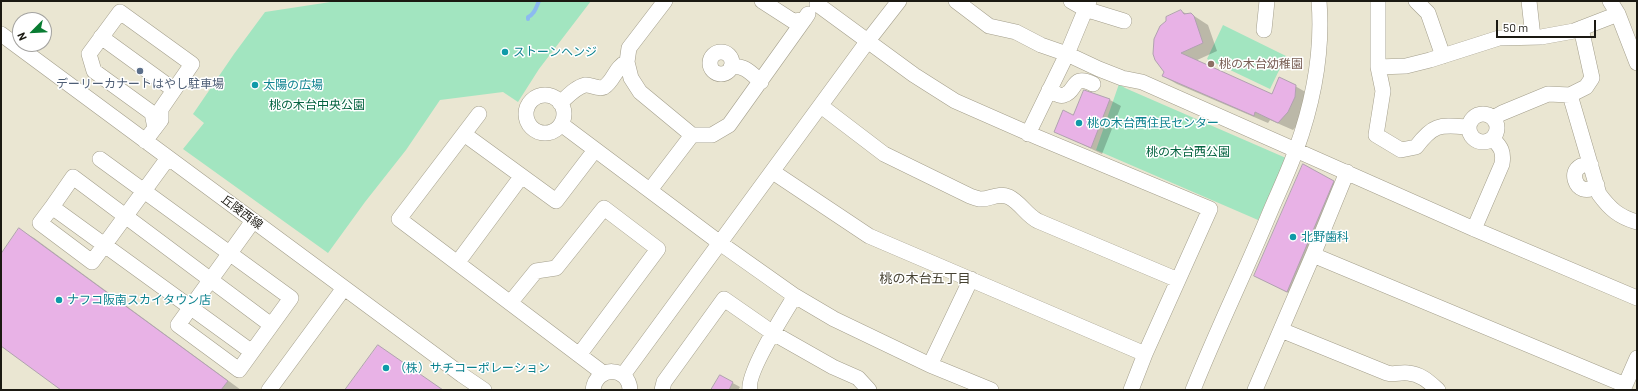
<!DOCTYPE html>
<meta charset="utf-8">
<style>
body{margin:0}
#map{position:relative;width:1638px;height:391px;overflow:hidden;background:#eae6d2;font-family:Barlow,sans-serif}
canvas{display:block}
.frame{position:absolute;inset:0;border:2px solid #1b1912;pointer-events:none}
.north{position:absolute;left:12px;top:12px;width:40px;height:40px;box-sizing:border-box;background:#fff;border:1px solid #a4a3a0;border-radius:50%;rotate:246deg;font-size:11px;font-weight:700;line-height:16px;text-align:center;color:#1b1912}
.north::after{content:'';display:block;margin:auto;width:14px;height:18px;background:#097c32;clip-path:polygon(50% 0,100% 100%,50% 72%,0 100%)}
.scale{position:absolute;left:1496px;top:20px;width:100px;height:18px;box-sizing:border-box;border:2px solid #1b1912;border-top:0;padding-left:5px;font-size:12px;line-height:14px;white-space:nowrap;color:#1b1912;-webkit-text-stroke:3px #fff;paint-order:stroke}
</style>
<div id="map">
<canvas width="1638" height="391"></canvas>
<div class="frame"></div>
<div class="north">N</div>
<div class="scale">50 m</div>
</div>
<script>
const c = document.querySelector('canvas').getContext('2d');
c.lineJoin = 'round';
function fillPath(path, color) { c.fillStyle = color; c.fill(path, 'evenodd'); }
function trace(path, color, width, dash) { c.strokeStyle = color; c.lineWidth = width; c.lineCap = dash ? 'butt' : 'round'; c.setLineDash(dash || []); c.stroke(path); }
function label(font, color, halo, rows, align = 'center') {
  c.font = font + ' Barlow,"Noto Sans JP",sans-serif'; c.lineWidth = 3; c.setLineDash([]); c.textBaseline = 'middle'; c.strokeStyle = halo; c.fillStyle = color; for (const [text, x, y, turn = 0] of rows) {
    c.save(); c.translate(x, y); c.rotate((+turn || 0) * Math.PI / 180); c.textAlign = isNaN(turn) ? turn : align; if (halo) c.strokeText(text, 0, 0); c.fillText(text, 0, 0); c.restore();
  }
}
const green = new Path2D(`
 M337,1H591L539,69L518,102L503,92L440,100L406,150L365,202L328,253L183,149L204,123L193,114L234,54L265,12Z
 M1223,25L1286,56L1270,89L1207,59Z
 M1119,84L1125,88L1286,158L1258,220L1096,150Z`);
const shadow = new Path2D(`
 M1181,11L1187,14H1191L1208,25L1217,51L1195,61L1272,95L1295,86L1309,94L1302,120L1293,130L1270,120L1268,123L1177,84L1163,76Z
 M1110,100L1121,106L1102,154L1055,131L1074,116Z
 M1333,182L1347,190L1302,300L1255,276Z
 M20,230L34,238L241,390H62L1,345V255Z
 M720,376L740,387L738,390H719Z`);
const stream = new Path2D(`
 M528,19V17C535,14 536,7 539,1`);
const building = new Path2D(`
 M1181,10L1184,14L1191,13L1194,16L1203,43L1181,53L1272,94L1279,77L1296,85L1295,97L1288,112L1278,123L1255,112L1254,116L1162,76L1164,72L1155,60L1153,54L1154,39L1160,26L1166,21V17Z
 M1084,90L1110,99L1091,148L1054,132L1063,110L1073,115Z
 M1303,164L1334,181L1287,292L1254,276Z
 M19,228L228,381L221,390H61L1,346V254Z
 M378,345L443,390H345Z
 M720,375L733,382L729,390H711Z`);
const minor = new Path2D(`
 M665,1L629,48L627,62L631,78L640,92L692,135
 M762,1L793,21L804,20L808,14
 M956,1L989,26L1016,32L1041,45L1067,54L1099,69L1122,78L1142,82L1474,229L1637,298
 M1071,1L1085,9L1124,21
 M1378,1V67L1383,91L1376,135L1401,150L1416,147C1434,123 1440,125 1469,127
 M1416,1L1428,13L1443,56
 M1529,1L1533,37
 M1610,1L1618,14L1637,63
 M817,4L914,75L955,101L1037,137L1210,209L1145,354L1131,390
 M1264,30L1267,1
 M1,34L462,375L484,390
 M101,37L174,90
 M710 63a11 11 0 1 1 22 0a11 11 0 1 1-22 0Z
 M731,67C744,64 752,74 761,82
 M1378,67L1406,66L1430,60L1499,38L1541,37L1574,31L1618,14
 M1049,90C1054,92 1059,97 1064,95C1077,92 1071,73 1093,84
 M1570,95L1599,194C1610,209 1619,217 1637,222
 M526 114a19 19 0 1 1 38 0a19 19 0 1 1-38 0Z
 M560,103C567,97 576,87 585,85C591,84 598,90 604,87C614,81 615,67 627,62
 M821,106L884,154L970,196C972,197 976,198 979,199C990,200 997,192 1009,197C1021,203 1026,215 1038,221L1178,280
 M1469 128a14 14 0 1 1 28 0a14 14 0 1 1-28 0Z
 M479,114L399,219L603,373
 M1493,118L1502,113L1548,94L1570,95L1586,87L1592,78L1581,28
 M561,124L720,243L795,296L834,319L930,365L991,390
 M464,134L556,201L595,150
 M1028,134L1067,54L1089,1
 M145,141L161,120V109L192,64L120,12L89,54L94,71L152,113L155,128
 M100,159L291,298L239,370L178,325C203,290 228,256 253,221
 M1591,165C1563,161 1575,203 1597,185
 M773,172L869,236L1145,354
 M650,190L692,135H712L729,125L804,20
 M52,207L40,223L92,262L168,158
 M1474,229L1502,164C1504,152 1501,147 1493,139
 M1313,255L1625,385
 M458,262L521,177
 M510,303L536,271L556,268L604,208L658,249L579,355
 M1281,330L1387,373C1394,375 1400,372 1408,373C1421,374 1429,382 1438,390
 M252,352L52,207L73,177L271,325
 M930,365L971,279
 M623,375L867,42L899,1
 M269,390L344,288
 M593,390C596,365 629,366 630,390
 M662,390L664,382L724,299L773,333L833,367L858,378L869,390
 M750,390C746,374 785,312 795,296
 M1193,390C1216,332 1244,275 1268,217C1277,195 1288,173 1296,150C1313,103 1323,51 1319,1
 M1255,390L1313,255L1347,172
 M1623,390L1637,358`);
const markers = [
 [505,52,4,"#0f9aa8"],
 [1211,64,4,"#8d6e63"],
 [140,71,4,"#5c6f8a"],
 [255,85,4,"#0f9aa8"],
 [1079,123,4,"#0f9aa8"],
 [1293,237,4,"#0f9aa8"],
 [59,300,4,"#0f9aa8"],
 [386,368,4,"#0f9aa8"]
];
const cultureNames = [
 ["ストーンヘンジ",513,52],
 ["太陽の広場",263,85],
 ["桃の木台西住民センター",1087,123],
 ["北野歯科",1301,237],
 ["ナフコ阪南スカイタウン店",67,300],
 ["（株）サチコーポレーション",394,368]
];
const educationNames = [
 ["桃の木台幼稚園",1219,64]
];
const serviceNames = [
 ["デーリーカナートはやし駐車場",140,84]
];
const parkNames = [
 ["桃の木台中央公園",317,105],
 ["桃の木台西公園",1188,152]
];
const streetNames = [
 ["丘陵西線",242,212,37]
];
const neighbourhoodNames = [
 ["桃の木台五丁目",925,279]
];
fillPath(green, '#a2e5c0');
fillPath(shadow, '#0003');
trace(stream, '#8cbaf0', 4);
fillPath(building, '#e8b2e6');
trace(building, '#b0a1af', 1);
trace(minor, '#a39e8b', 16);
trace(minor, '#fff', 15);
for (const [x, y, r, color] of markers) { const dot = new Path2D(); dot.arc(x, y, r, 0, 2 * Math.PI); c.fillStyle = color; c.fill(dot); trace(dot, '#fff', 1.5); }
label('12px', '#0d838f', '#fff', cultureNames, 'left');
label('12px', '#785e54', '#fff', educationNames, 'left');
label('12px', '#4e5e75', '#fff', serviceNames);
label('12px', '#046340', '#fff', parkNames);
label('12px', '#1b1912', '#fff', streetNames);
label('13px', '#474333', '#fff', neighbourhoodNames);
</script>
